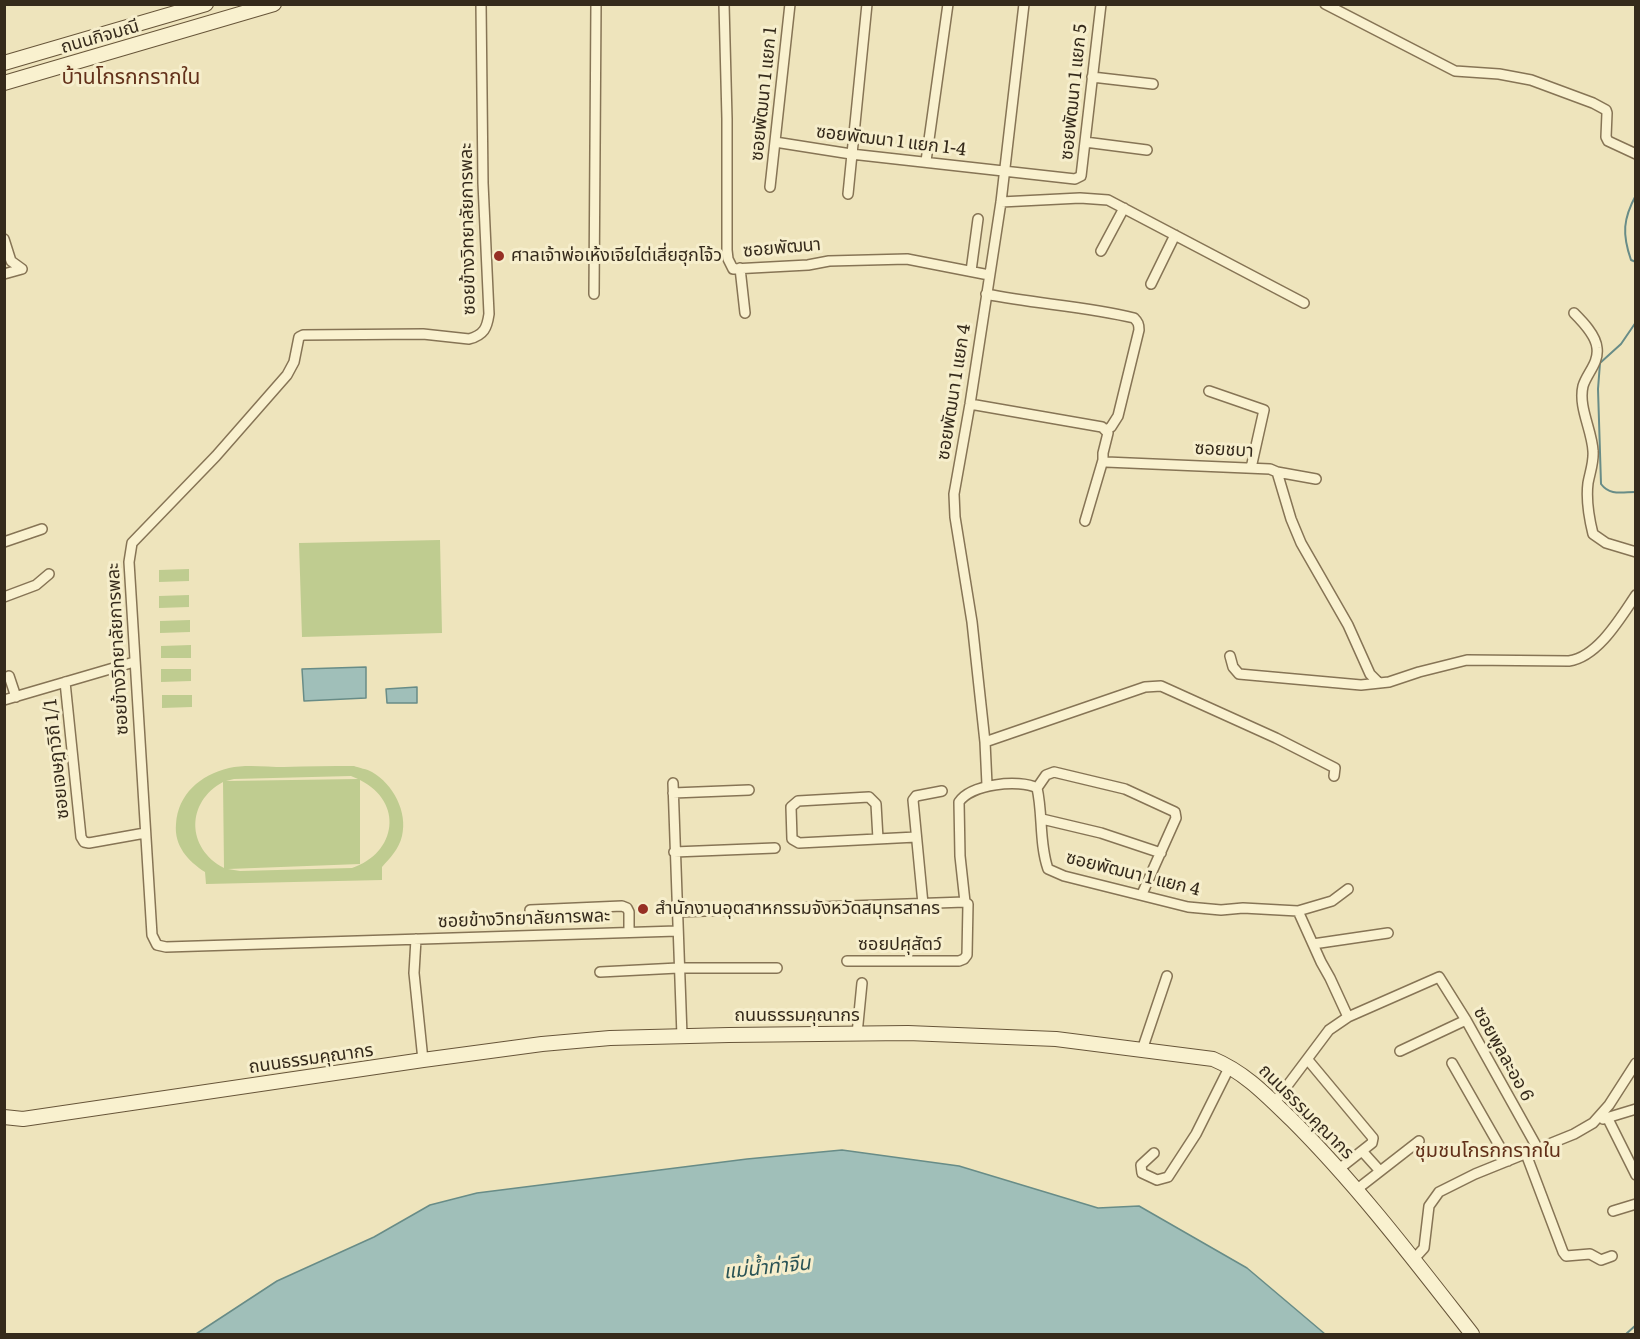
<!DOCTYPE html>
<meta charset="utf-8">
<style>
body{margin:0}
#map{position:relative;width:1640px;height:1339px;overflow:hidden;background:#eee4bc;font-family:Literata,serif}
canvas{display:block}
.frame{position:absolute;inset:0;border:6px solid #352a1b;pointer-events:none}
</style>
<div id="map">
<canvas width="1640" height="1339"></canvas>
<div class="frame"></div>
</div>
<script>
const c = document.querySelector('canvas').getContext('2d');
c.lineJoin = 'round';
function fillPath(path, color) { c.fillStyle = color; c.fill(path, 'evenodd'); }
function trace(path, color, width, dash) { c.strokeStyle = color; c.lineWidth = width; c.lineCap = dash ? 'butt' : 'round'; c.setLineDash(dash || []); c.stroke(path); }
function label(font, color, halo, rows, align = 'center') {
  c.font = font + ' Literata,"Noto Sans Thai",serif'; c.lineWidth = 6; c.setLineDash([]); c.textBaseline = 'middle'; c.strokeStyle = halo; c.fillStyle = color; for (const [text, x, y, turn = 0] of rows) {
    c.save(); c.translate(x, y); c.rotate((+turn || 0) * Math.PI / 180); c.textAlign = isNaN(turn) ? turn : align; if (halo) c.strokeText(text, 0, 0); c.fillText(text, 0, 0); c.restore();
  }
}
const green = new Path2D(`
 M440,540L442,633L302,637L299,543Z
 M189,569V581L159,582V570Z
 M189,595V607L159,608V596Z
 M190,620V632L160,633V621Z
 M191,645V658H161V646Z
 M161,669H191V681L161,682Z
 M162,695H192V707L162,708Z
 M354,766C359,768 367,769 372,772C393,784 408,812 402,836C399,849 390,858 382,867V880L206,884L205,872C188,861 174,846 176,824C178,794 200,775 229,768C246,764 267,767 284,767C307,766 331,766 354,766ZM351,776L358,779L226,781L234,779ZM360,780C404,802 397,853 352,868L240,871L228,869L360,864ZM223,782L224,868C186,848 186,802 223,782Z`);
const water = new Path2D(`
 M366,667V698L304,701L302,669Z
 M417,687V703H387L386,689Z
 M842,1150L959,1166L1098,1208L1139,1206L1247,1268L1325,1334H196L277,1281L374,1237L430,1205L477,1193L747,1159Z`);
const stream = new Path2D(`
 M1636,195C1623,219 1622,234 1631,260L1636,262
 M1636,322L1621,344L1600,363L1598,389L1601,484C1610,496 1622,492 1636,492
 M1626,1334L1636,1325`);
const street = new Path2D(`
 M481,4L483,183L489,314C487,328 484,335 469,339L423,334L303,335L299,337L294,362L287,375L216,456L132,543L129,562L152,935L157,945L166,947L677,931
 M724,4L727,119V250L728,259L733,269L808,265L829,261L907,259L989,275
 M1325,4L1455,71L1499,74L1531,80L1593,103L1606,110L1607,113L1606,137L1608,141L1636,154
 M1092,77L1153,84
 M775,142L851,154L1075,179L1081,176L1101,4
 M1085,142L1147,150
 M926,161L948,4
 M770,187L790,4
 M848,194L867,4
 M1001,202L1080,198L1108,200L1304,303
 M4,239L11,261L22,269
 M1101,251L1124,208
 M740,268L745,313
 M971,271L978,219
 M4,274L22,269
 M1151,284L1175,235
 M594,294L596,4
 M986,294C1035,304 1085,306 1134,318C1138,322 1139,324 1139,330L1118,416L1111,427L1106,430
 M1574,313C1582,321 1596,335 1597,348C1599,363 1587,373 1583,386C1578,407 1592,430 1593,451C1594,462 1590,472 1588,483C1586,499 1589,518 1593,534L1606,543L1636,552
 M1209,391L1264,410L1251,468
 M970,404L1102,427L1108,433L1103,453V460L1106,462L1270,469L1277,472L1291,519L1301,543L1348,625L1370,674L1379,683
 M1277,472L1316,479
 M1085,521L1103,460
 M4,542L42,529
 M4,597L36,585L49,574
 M1230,656L1233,667L1239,674L1361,685L1389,682L1419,672L1467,660L1569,661C1598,657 1621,617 1636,595
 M9,676L16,697
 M65,682L81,837L84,842L89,843L145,833
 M4,700L134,662
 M985,742L1145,687L1161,686L1276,738L1335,768L1334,776
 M673,783L682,1036
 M987,785L985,742L972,622L955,517L954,494L970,404L1001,202L1024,4
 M1037,788L1046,775L1054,772L1125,789L1175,812L1176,818L1142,894
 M673,793L749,790
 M1042,819L1101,833L1161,853
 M878,839L876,804L869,797L798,801L791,807L792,839L799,843L916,837
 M674,852L775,848
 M965,902L960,856L959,802C971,784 1019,779 1037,788C1043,814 1039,843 1048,869L1064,876L1188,907L1221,910L1243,908L1298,911L1321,962L1330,978L1348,1017
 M923,904L913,800L916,796L942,791
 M530,910L622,906L627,908L629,912V932
 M1298,911L1332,901L1348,889
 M676,912L965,902L968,904L967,955L964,959L959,961H847
 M416,939L414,973L423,1060
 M1313,944L1388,933
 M600,972L678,968H777
 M857,1034L862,983
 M1142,1050L1167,976
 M1400,1051L1466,1020
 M1308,1060L1373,1138L1372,1143L1339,1169
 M1452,1063L1508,1161
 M1275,1102L1329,1030L1348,1017L1439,977L1466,1020L1538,1149
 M1607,1117L1636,1175
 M1603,1119L1636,1109
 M1362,1151L1380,1171
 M1154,1153L1141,1165L1142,1173L1157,1180L1168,1177L1196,1134L1230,1066
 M1526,1154L1563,1252L1566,1256L1590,1254L1601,1260L1612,1256
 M1356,1190L1419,1141
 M1613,1211L1636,1204
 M1414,1259L1424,1248L1429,1206L1439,1192L1475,1174L1574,1134L1593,1123L1609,1105L1636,1063`);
const secondary = new Path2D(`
 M4,63L206,4
 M4,83L274,4
 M4,1117L23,1119L423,1060L542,1044L610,1038L729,1035L908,1033L1056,1039L1213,1059C1246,1073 1267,1096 1292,1120C1358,1186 1415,1261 1472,1334`);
const markers = [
 [499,256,6,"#962f24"],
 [643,909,6,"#962f24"]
];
const streetNames = [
 ["ถนนกิจมณี",100,37,-16],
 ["ซอยพัฒนา 1 แยก 5",1074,92,-84],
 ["ซอยพัฒนา 1 แยก 1",764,94,-84],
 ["ซอยพัฒนา 1 แยก 1-4",891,141,7],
 ["ซอยข้างวิทยาลัยการพละ",468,229,-91],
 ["ซอยพัฒนา",782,248,-5],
 ["ซอยพัฒนา 1 แยก 4",954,392,-81],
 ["ซอยชบา",1224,450,3],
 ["ซอยข้างวิทยาลัยการพละ",118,649,-93],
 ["ซอยเจษฎาวิถี 1/1",57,759,-96],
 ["ซอยพัฒนา 1 แยก 4",1133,874,14],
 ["ซอยข้างวิทยาลัยการพละ",524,919,-2],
 ["ซอยปศุสัตว์",900,945],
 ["ถนนธรรมคุณากร",797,1016],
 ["ซอยพูลละออ 6",1503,1054,61],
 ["ถนนธรรมคุณากร",311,1059,-8],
 ["ถนนธรรมคุณากร",1306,1112,45]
];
const poiNames = [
 ["ศาลเจ้าพ่อเห้งเจียไต่เสี่ยฮุกโจ้ว",511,256],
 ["สำนักงานอุตสาหกรรมจังหวัดสมุทรสาคร",655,909]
];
const neighbourhoodNames = [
 ["ชุมชนโกรกกรากใน",1488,1151]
];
const waterNames = [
 ["แม่น้ำท่าจีน",767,1268,-6]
];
const quarterNames = [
 ["บ้านโกรกกรากใน",131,78]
];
fillPath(green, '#bfcc90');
fillPath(water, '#a0bfb9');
trace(water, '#688c87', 1.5);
trace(stream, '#688c87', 2);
trace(street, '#867455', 12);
trace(secondary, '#675539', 16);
trace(street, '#f9f1cf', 9);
trace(secondary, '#f9f1cf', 14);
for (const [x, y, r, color] of markers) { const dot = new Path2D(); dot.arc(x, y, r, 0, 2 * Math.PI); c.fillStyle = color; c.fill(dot); trace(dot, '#f6eecc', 2); }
label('18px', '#352a1b', '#f6eecc', streetNames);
label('18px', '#352a1b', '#f6eecc', poiNames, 'left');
label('20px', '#623019', '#f6eecc', neighbourhoodNames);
label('italic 20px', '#295355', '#f6eecc', waterNames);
label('21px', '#623019', '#f6eecc', quarterNames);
</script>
